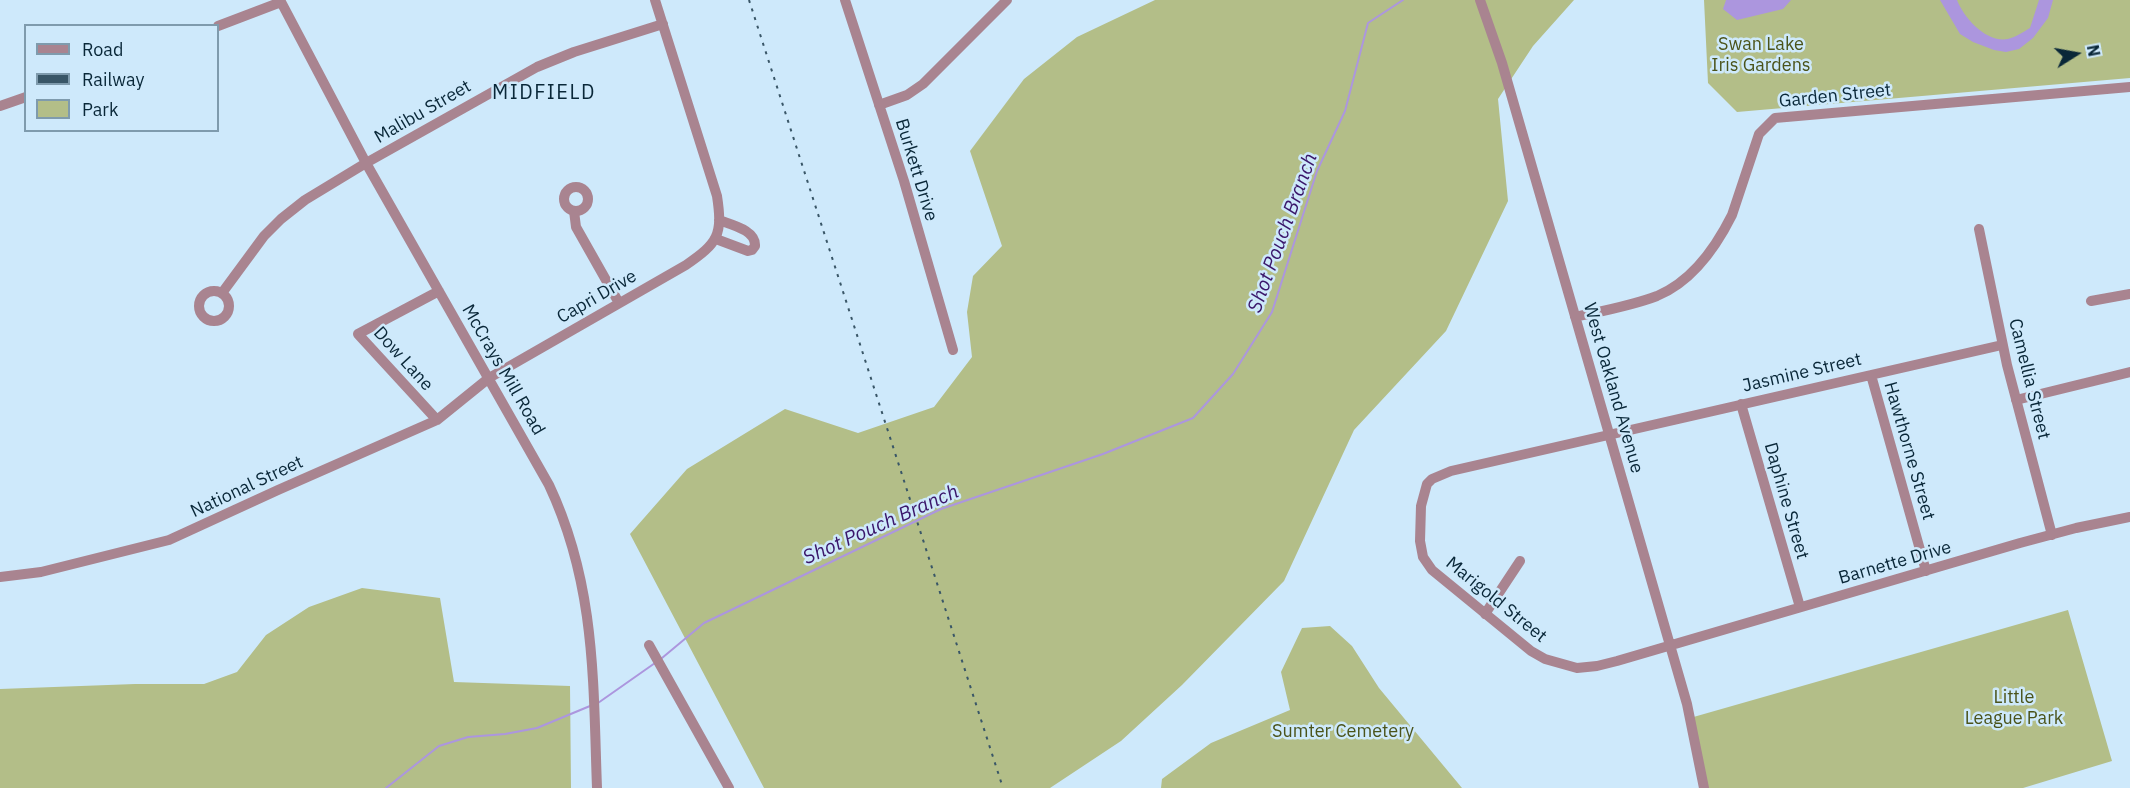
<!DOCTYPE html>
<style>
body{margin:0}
#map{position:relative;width:2130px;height:788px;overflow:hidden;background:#cee9fb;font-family:"IBM Plex Sans",sans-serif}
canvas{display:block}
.legend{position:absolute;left:24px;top:24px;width:195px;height:108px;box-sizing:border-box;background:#cee9fb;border:2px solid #7f9bad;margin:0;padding:8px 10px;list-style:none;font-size:18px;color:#092738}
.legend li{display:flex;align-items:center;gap:12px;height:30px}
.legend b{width:30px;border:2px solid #7f9bad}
.north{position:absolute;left:2046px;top:24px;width:60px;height:60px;-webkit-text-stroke:4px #cee9fb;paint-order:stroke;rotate:79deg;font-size:16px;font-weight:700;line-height:24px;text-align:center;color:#092738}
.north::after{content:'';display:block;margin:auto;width:21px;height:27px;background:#092738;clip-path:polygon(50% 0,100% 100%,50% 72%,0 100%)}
</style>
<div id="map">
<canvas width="2130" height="788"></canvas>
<ul class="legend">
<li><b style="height:8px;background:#a98490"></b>Road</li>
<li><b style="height:8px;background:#395667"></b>Railway</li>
<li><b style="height:16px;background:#b3be88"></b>Park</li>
</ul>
<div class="north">N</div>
</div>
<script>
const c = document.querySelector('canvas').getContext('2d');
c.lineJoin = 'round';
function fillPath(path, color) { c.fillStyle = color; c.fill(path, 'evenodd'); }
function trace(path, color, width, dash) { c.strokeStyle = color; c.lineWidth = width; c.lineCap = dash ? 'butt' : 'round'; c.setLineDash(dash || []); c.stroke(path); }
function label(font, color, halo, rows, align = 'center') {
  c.font = font + ' "IBM Plex Sans",sans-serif'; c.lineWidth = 5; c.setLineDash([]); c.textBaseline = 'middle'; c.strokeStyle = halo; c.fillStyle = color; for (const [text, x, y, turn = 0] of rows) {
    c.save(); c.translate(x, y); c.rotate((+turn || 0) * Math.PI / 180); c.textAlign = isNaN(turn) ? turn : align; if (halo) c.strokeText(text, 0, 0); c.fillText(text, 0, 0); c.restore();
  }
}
const green = new Path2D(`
 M1155,0H1574L1533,46L1498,99L1508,201L1446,331L1354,430L1284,581L1182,685L1121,741L1050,788H764L630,534L687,469L785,409L858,433L934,407L972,357L967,312L973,276L1002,246L970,151L1024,79L1077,37Z
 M1704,0H2130V78L1737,112L1708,83Z
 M362,588L440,598L454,682L570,686L571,788H0V689L135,684H204L237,672L266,635L309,607Z
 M2068,610L2112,761L2023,788H1704L1690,718Z
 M1330,626L1352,646L1379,688L1462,788H1161L1162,779L1211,743L1290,710L1281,672L1302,628Z`);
const water = new Path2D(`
 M1726,0H1791L1783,9L1737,20L1723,9Z
 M1940,0H1957C1964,18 1986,43 2008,39C2016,37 2023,32 2030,28L2039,0H2053L2048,18L2033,38L2019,49L2006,52L1994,50L1973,42L1960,34Z`);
const stream = new Path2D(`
 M662,658L704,623L941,509L1103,454L1193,418L1233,374L1272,312L1317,171L1345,111L1368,23L1403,0
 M598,703L655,663
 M386,788L439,746L468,737L505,734L537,728L590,706`);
const minor = new Path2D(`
 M280,0L366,163L549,485C596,585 593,681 597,788
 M845,0L904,181L953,350
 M1480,0L1502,63L1687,704L1704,788
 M218,26L281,2
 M879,105L907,95L923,84L1007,0
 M0,106L26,97
 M564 199a12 12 0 1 1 24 0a12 12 0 1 1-24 0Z
 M574,211L576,227L619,303
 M1979,229L2007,365L2052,535
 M716,239L748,251L752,250L755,246C756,230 732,225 719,220
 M199 306a15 15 0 1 1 30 0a15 15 0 1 1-30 0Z
 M222,293L264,236L281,219L305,200L366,163L537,67L574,52L663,24
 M2091,301L2130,294
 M1575,317C1602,311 1631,306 1657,296C1691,282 1716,247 1732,215L1759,134L1775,118L2130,87
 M2002,345L1451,471L1432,479L1427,484L1421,506L1420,541L1423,557L1432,570L1531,651L1545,659L1577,668L1597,666L1617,661L2020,543L2076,528L2130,517
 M1871,375L1926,571
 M2016,400L2130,372
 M1741,404L1800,607
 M437,420L358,334L439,291
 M0,577L41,572L169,540L278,490L437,420L489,378L686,265C718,243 723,235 717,196L655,0
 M1485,614L1520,561
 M649,645L729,788`);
const rail = new Path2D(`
 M749,0L1003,788`);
const parkNames = [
 ["Swan Lake",1761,45],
 ["Iris Gardens",1761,66],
 ["Little",2014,698],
 ["League Park",2014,719],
 ["Sumter Cemetery",1343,732]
];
const streetNames = [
 ["Garden Street",1835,96,-6],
 ["Malibu Street",423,112,-30],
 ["Burkett Drive",916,170,73],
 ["Capri Drive",597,297,-30],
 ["Dow Lane",403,359,48],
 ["McCrays Mill Road",503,370,60],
 ["Jasmine Street",1802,373,-13],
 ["Camellia Street",2029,379,76],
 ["West Oakland Avenue",1613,388,74],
 ["Hawthorne Street",1909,451,74],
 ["National Street",247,487,-25],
 ["Daphine Street",1786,501,74],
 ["Barnette Drive",1895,563,-16],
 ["Marigold Street",1496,600,39]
];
const neighbourhoodNames = [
 ["MIDFIELD",544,93]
];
const waterNames = [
 ["Shot Pouch Branch",1283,233,-70],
 ["Shot Pouch Branch",881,525,-24]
];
fillPath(green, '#b3be88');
fillPath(water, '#ac96de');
trace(stream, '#ac96de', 2);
trace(minor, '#a98490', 10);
trace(rail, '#395667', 2, [3, 6]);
label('18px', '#4a531a', '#cee9fb', parkNames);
label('18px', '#092738', '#cee9fb', streetNames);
c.letterSpacing = '1.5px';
label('20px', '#092738', '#cee9fb', neighbourhoodNames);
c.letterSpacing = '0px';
label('italic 20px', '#3a166a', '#cee9fb', waterNames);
</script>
